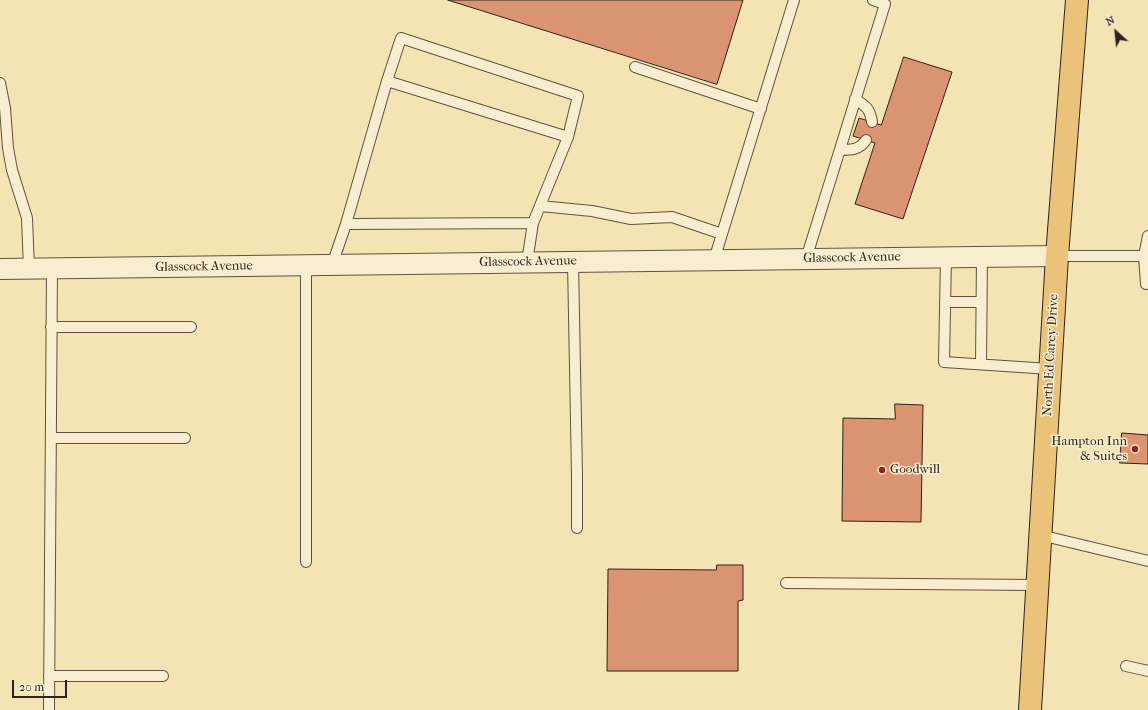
<!DOCTYPE html>
<style>
body{margin:0}
#map{position:relative;width:1148px;height:710px;overflow:hidden;background:#f4e3b3;font-family:"IM FELL French Canon",serif}
canvas{display:block}
.north{position:absolute;left:1096px;top:12px;width:40px;height:40px;-webkit-text-stroke:3px #f8edce;paint-order:stroke;rotate:333deg;font-size:11px;font-weight:700;line-height:16px;text-align:center;color:#2e221d}
.north::after{content:'';display:block;margin:auto;width:14px;height:18px;background:#2e221d;clip-path:polygon(50% 0,100% 100%,50% 72%,0 100%)}
.scale{position:absolute;left:12px;top:680px;width:55px;height:18px;box-sizing:border-box;border:2px solid #2e221d;border-top:0;padding-left:5px;font-size:12px;line-height:14px;white-space:nowrap;color:#2e221d;-webkit-text-stroke:3px #f8edce;paint-order:stroke}
</style>
<div id="map">
<canvas width="1148" height="710"></canvas>
<div class="north">N</div>
<div class="scale">20 m</div>
</div>
<script>
const c = document.querySelector('canvas').getContext('2d');
c.lineJoin = 'round';
function fillPath(path, color) { c.fillStyle = color; c.fill(path, 'evenodd'); }
function trace(path, color, width, dash) { c.strokeStyle = color; c.lineWidth = width; c.lineCap = dash ? 'butt' : 'round'; c.setLineDash(dash || []); c.stroke(path); }
function label(font, color, halo, rows, align = 'center') {
  c.font = font + ' "IM FELL French Canon",serif'; c.lineWidth = 3; c.setLineDash([]); c.textBaseline = 'middle'; c.strokeStyle = halo; c.fillStyle = color; for (const [text, x, y, turn = 0] of rows) {
    c.save(); c.translate(x, y); c.rotate((+turn || 0) * Math.PI / 180); c.textAlign = isNaN(turn) ? turn : align; if (halo) c.strokeText(text, 0, 0); c.fillText(text, 0, 0); c.restore();
  }
}
const building = new Path2D(`
 M448,0H743L717,84Z
 M904,57L952,72L903,219L855,204L875,143L853,136L859,118L881,125Z
 M895,404L923,405L921,522L842,521L843,418L895,419Z
 M1122,433L1148,435V464L1120,463Z
 M717,565H743V600L738,601V671H607L608,569L716,570Z`);
const lane = new Path2D(`
 M635,67L761,109
 M387,81L568,137L533,223
 M0,83L5,108L8,148L12,170L27,218L29,269
 M855,99C866,106 870,109 872,122
 M840,150C850,150 860,150 866,140
 M540,206L592,211L631,219L672,217L722,234
 M346,224L387,81L401,38L578,96L568,137
 M1148,236L1144,256L1146,284H1148
 M1057,256H1144
 M946,257L944,362L1050,369
 M806,259L885,4L873,0
 M714,260L794,0
 M573,262L577,475V528
 M332,265L346,224L533,223L527,262
 M945,302H981
 M51,327H191
 M981,364L982,257
 M51,438H185
 M1040,535L1148,561
 M306,562V265
 M786,583L1037,585
 M1126,666L1148,671
 M49,676H163
 M49,710L52,269`);
const street = new Path2D(`
 M0,269L1057,256`);
const primary = new Path2D(`
 M1030,710L1057,256L1077,0`);
const markers = [
 [1135,449,4,"#8f2418"],
 [882,470,4,"#8f2418"]
];
const streetNames = [
 ["Glasscock Avenue",852,258,-1],
 ["Glasscock Avenue",528,262,-1],
 ["Glasscock Avenue",204,267,-1],
 ["North Ed Carey Drive",1051,355,-87]
];
const poiNames = [
 ["Hampton Inn",1127,442],
 ["& Suites",1127,457],
 ["Goodwill",890,470,"left"]
];
fillPath(building, '#db9472');
trace(building, '#2e221d', 1);
trace(lane, '#605242', 12);
trace(street, '#605242', 22);
trace(primary, '#2e221d', 24);
trace(lane, '#f8edce', 10);
trace(street, '#f8edce', 20);
trace(primary, '#eac27a', 22);
for (const [x, y, r, color] of markers) { const dot = new Path2D(); dot.arc(x, y, r, 0, 2 * Math.PI); c.fillStyle = color; c.fill(dot); trace(dot, '#f8edce', 1.5); }
label('13px', '#2e221d', '#f8edce', streetNames);
label('13px', '#2e221d', '#f8edce', poiNames, 'right');
</script>
